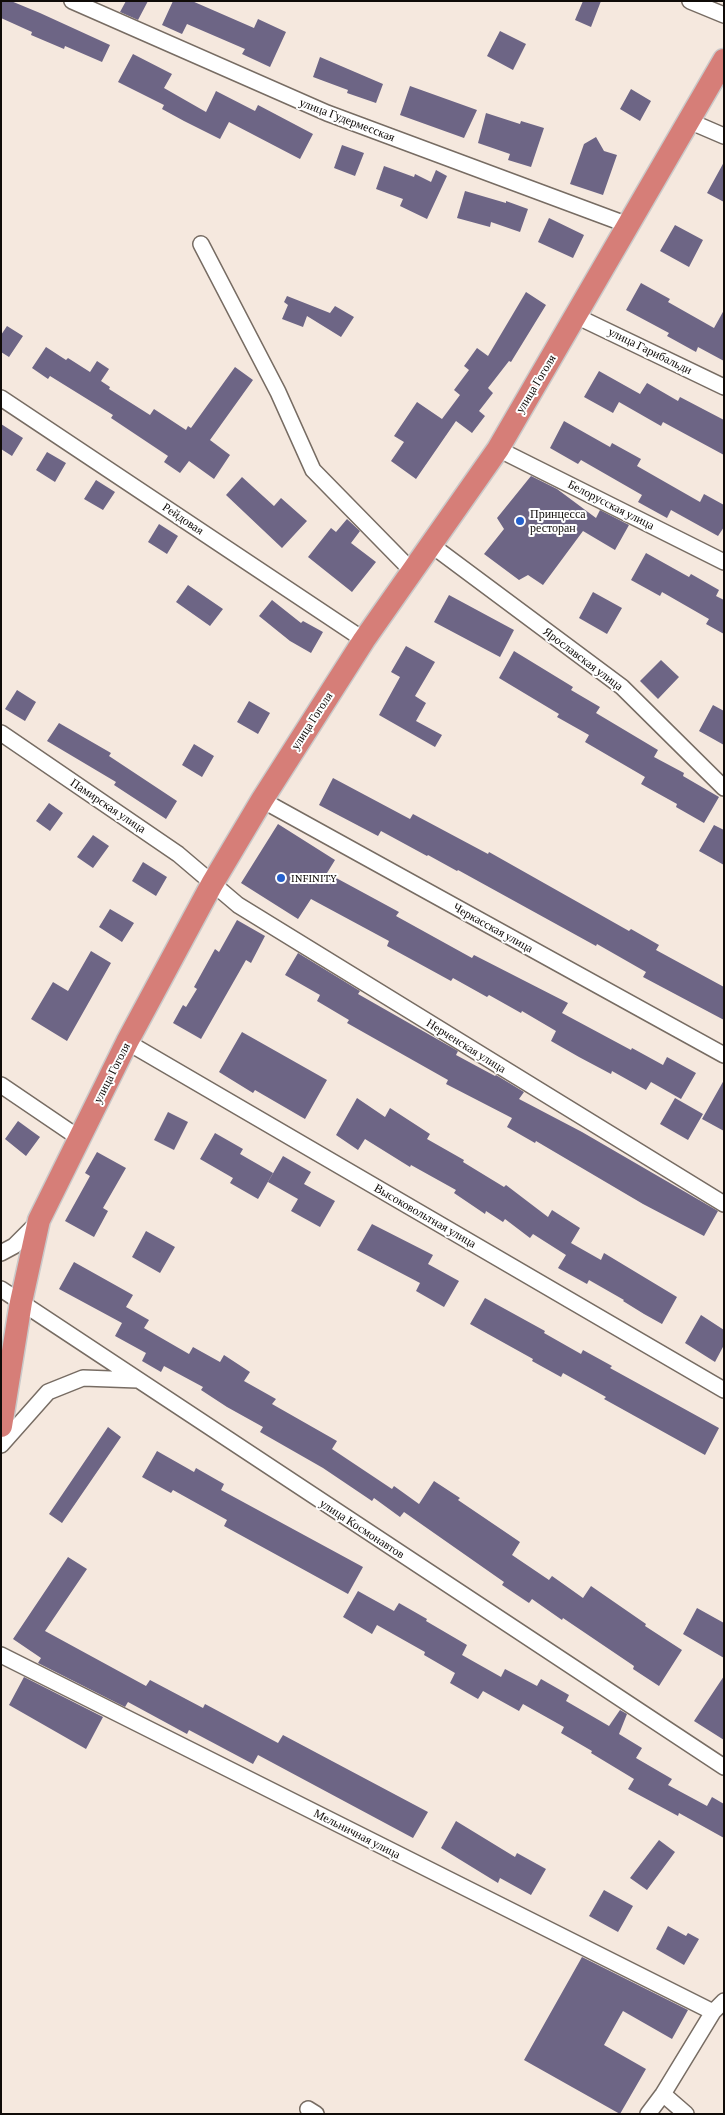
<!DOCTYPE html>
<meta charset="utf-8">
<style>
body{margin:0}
#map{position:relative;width:725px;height:2115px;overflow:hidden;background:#f5e8de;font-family:"Crimson Pro",serif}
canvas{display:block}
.frame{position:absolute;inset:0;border:2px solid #0f0b08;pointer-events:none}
</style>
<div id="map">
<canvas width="725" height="2115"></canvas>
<div class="frame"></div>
</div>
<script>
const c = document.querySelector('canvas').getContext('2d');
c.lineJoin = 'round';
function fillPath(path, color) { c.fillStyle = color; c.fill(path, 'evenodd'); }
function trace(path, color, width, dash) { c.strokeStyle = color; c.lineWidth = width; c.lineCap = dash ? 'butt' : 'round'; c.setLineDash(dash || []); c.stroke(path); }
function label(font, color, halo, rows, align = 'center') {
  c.font = font + ' "Crimson Pro",serif'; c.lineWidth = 4; c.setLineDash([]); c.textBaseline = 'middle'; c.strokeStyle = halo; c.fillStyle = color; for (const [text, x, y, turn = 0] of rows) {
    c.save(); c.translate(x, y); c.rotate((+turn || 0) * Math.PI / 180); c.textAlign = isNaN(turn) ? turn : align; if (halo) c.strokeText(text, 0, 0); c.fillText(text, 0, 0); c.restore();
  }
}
const building = new Path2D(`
 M1,1H11L40,13L110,45L102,62L65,46L64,49L31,35L32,32L1,18Z
 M126,1H148L138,20L120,12Z
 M173,1H192L254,28L258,19L286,32L270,67L242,54L245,49L187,24L182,34L162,25Z
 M583,1H601L591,27L575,20Z
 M500,31L526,44L513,70L487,56Z
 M133,54L172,74L164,88L206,112L216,91L255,111L258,105L313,134L300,159L229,122L220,139L184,121L162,109L164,105L118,82Z
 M320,57L383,84L376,103L347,93L348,90L313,77Z
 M410,86L477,110L464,138L400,115Z
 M631,89L651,101L640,121L620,109Z
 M486,113L520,124L521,121L544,128L531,167L508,160L510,154L478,143Z
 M596,137L604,151L617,155L603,195L570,184L584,144Z
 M342,145L364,153L355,176L334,168Z
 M724,162V202L707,193Z
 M384,166L414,177L415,174L431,182L436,170L447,176L427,219L400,206L403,199L376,189Z
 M465,191L506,203V201L528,209L520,232L491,222L490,227L457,218Z
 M549,218L584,235L573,258L538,242Z
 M675,225L703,240L689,267L660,251Z
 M641,283L670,299L668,302L714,328L724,310V361L698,347L696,352L667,336L669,333L626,310Z
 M526,292L546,305L511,362L509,361L488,388L493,393L479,411L485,416L472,433L456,421L416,479L391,461L404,442L394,436L417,402L442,419L460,395L454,390L469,370L464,366L477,348L488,356Z
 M287,296L330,313L335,306L354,317L341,337L307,316L303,327L282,319L288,305L284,302Z
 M7,326L23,336L9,357L1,352V335Z
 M46,347L66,360L68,358L90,372L97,361L109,369L101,381L110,387L109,389L150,415L154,409L186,430L188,426L191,428L235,367L253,380L210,440L230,455L214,479L189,461L180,473L164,462L168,456L111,418L113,415L50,376L48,379L32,368Z
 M599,371L640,394L647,383L678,401L680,397L724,420V455L663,422L661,426L619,402L613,413L584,397Z
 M564,421L610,447L612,443L641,459L637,466L700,502L704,494L724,505V527L718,536L671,510L667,518L638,502L642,495L581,460L578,464L550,448Z
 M1,424L23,438L12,456L1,449Z
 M47,452L66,463L55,482L36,470Z
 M531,476L557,489L596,518L600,510L629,525L615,550L583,531L543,585L528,575L519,580L484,554L504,529L497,518Z
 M242,477L274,506L281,498L307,521L282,548L226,495Z
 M96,480L115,492L103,510L84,499Z
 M347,519L360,531L351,543L376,562L352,592L308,557L331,528L336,532Z
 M159,524L178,536L167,554L148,542Z
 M646,553L689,577L691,574L719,590L716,596L724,600V634L706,624L709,619L662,592L660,596L631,580Z
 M188,585L223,609L210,626L176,602Z
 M593,592L622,608L607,634L579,618Z
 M449,595L514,630L500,657L434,622Z
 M272,600L301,623L303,621L323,632L311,653L290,641L259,616Z
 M406,646L435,662L415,696L426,703L416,721L442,735L435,747L379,715L400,677L391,672Z
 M514,651L573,687L571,690L600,707L596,713L658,750L654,757L684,773L683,776L719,797L704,823L676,807L677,804L641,784L645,777L585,742L589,735L557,717L559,714L499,678Z
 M661,660L679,677L658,699L640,681Z
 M17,690L36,702L25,721L5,709Z
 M249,701L270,713L258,734L237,722Z
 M713,705L724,711V745L699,731Z
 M59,723L111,753L109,756L177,801L166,819L114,785L116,782L47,741Z
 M194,744L214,756L202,777L182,765Z
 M333,778L410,819L413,814L488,854L489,852L629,931L631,929L659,945L656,950L724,987V1020L643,977L646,972L597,944L596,946L458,870L457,871L428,855L427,856L381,831L378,836L319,805Z
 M49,803L63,813L50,831L36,821Z
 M278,824L335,860L327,873L399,912L396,916L472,958L474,955L568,1003L562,1013L631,1050L632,1048L663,1065L667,1057L696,1073L681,1099L651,1082L646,1090L612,1071L611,1074L579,1057L551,1041L556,1031L522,1011L521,1013L489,995L487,997L453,978L451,981L387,946L389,941L311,899L298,919L241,883Z
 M714,825L724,830V865L699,851Z
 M93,835L109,846L93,868L77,857Z
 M143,862L167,877L156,896L132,881Z
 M110,909L134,923L122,942L99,927Z
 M237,920L265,936L251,963L246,960L201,1039L173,1023L183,1005L186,1007L197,989L194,987L215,949L219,952Z
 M91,951L111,963L67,1041L31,1019L53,982L68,991Z
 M298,953L360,991L358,994L458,1051L456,1055L495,1076L496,1075L524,1092L519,1099L582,1132L718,1211L704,1236L643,1204L536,1141L535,1143L507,1127L512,1118L446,1084L448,1080L347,1023L349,1020L317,1001L320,995L285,975Z
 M242,1032L327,1080L305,1119L255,1090L253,1093L219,1072Z
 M724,1080V1131L702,1119Z
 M357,1098L385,1117L390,1108L430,1134L427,1139L464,1160L463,1162L504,1187L506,1185L548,1217L552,1210L580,1228L571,1243L601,1260L604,1253L677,1297L662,1324L644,1314L623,1301L624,1300L589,1280L587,1284L558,1268L566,1255L533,1234L530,1238L505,1219L503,1222L486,1211L485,1214L454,1193L456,1190L411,1165L410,1167L365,1139L358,1150L336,1135Z
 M675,1098L703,1114L688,1140L660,1124Z
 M168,1112L188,1122L174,1150L154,1140Z
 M18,1121L40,1137L26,1156L5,1139Z
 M215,1133L243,1149L240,1154L273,1173L258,1199L230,1183L233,1178L200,1159Z
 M97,1152L126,1168L103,1208L108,1211L94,1237L65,1221L90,1176L85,1173Z
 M283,1156L311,1172L304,1184L335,1201L320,1227L291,1211L298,1199L268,1182Z
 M372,1224L433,1255L428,1264L459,1281L444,1307L416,1291L420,1283L357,1250Z
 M146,1231L175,1247L160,1273L132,1257Z
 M74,1262L133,1295L126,1307L149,1320L144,1328L189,1354L193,1347L220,1362L224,1355L250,1372L244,1381L276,1399L272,1404L337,1441L332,1449L392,1489L394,1486L419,1504L434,1481L460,1498L458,1500L520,1542L512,1555L549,1580L552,1576L583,1598L591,1586L646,1624L645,1626L682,1650L659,1686L633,1669L634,1666L563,1618L562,1620L532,1599L529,1603L502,1585L504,1582L404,1512L400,1517L374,1498L372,1501L323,1468L260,1432L263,1427L227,1407L201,1390L203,1387L164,1366L161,1372L142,1361L146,1353L115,1336L122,1323L59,1289Z
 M485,1298L545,1331L544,1333L581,1354L583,1350L612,1366L610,1368L719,1428L705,1455L604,1399L606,1397L563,1373L561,1377L532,1361L533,1359L470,1324Z
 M701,1315L724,1330V1345L715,1362L685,1343Z
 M108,1427L121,1437L62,1523L49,1514Z
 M157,1451L194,1472L196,1468L224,1484L221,1490L363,1567L348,1594L224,1526L227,1520L173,1490L171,1493L142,1477Z
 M68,1557L87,1569L45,1631L146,1686L150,1680L203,1708L205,1704L278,1743L283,1735L428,1812L413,1838L258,1755L253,1764L189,1730L187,1734L128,1702L125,1707L38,1663L41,1658L13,1639Z
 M358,1591L394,1611L399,1603L427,1619L426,1621L467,1645L462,1655L501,1677L505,1669L537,1686L541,1679L569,1695L566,1701L609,1726L620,1710L627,1714L619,1734L642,1748L636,1758L672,1779L668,1785L707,1806L712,1797L724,1804V1838L679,1813L678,1816L628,1789L634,1779L591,1753L592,1751L561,1733L564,1727L523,1704L519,1711L483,1691L478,1699L450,1683L455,1673L424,1655L425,1652L377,1625L372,1634L343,1617Z
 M697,1608L724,1623V1658L683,1634Z
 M724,1676V1740L694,1721Z
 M24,1677L103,1717L86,1749L9,1705Z
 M456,1821L515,1857L517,1853L546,1869L531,1895L500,1878L498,1883L441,1848Z
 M659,1840L675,1852L647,1890L630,1878Z
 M604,1890L633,1906L618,1932L589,1916Z
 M668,1926L686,1936L688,1933L699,1939L684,1965L656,1949Z
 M582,1957L688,2010L672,2039L623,2011L604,2045L646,2069L620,2114L524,2060Z`);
const minor = new Path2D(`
 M72,1L327,113L628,225
 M690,1L724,15
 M689,121L724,136
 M201,244L278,392L313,470L412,571
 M576,316L724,387
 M1,398L364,640
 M498,449L724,562
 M430,544L622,687L724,788
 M1,733L178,854L238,905L724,1204
 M262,800L724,1055
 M127,1042L724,1390
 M1,1085L79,1138
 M1,1253L14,1246L38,1222
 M1,1289L724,1767
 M1,1445L48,1392L83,1378L138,1380
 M1,1655L713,2012
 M663,2094L686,2114
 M308,2109L316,2114
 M648,2114L663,2094L713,2012L724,2001`);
const highway = new Path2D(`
 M1,1426L21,1302L39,1220L127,1042L212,884L262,800L364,640L498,449L724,60`);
const markers = [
 [520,521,5,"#2560cd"],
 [281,878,5,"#2560cd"]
];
const streetNames = [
 ["улица Гудермесская",347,120,21],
 ["улица Гарибальди",650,351,26],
 ["улица Гоголя",536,384,-59],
 ["Белорусская улица",611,505,27],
 ["Рейдовая",183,519,34],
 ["Ярославская улица",583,659,37],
 ["улица Гоголя",312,721,-57],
 ["Памирская улица",108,806,34],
 ["Черкасская улица",493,928,29],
 ["Нерченская улица",466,1046,32],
 ["улица Гоголя",112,1073,-63],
 ["Высоковольтная улица",425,1216,30],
 ["улица Космонавтов",362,1529,33],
 ["Мельничная улица",357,1834,27]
];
const poiNames = [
 ["Принцесса",530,514],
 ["ресторан",530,528],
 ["INFINITY",291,878]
];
fillPath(building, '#6d6585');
trace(minor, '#776c63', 18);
trace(highway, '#cac9c9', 25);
trace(minor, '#fff', 15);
trace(highway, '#d67e78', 22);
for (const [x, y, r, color] of markers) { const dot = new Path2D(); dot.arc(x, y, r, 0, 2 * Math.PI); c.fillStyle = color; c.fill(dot); trace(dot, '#fff', 2); }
label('12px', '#0f0b08', '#fff', streetNames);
label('12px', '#0f0b08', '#fff', poiNames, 'left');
</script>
